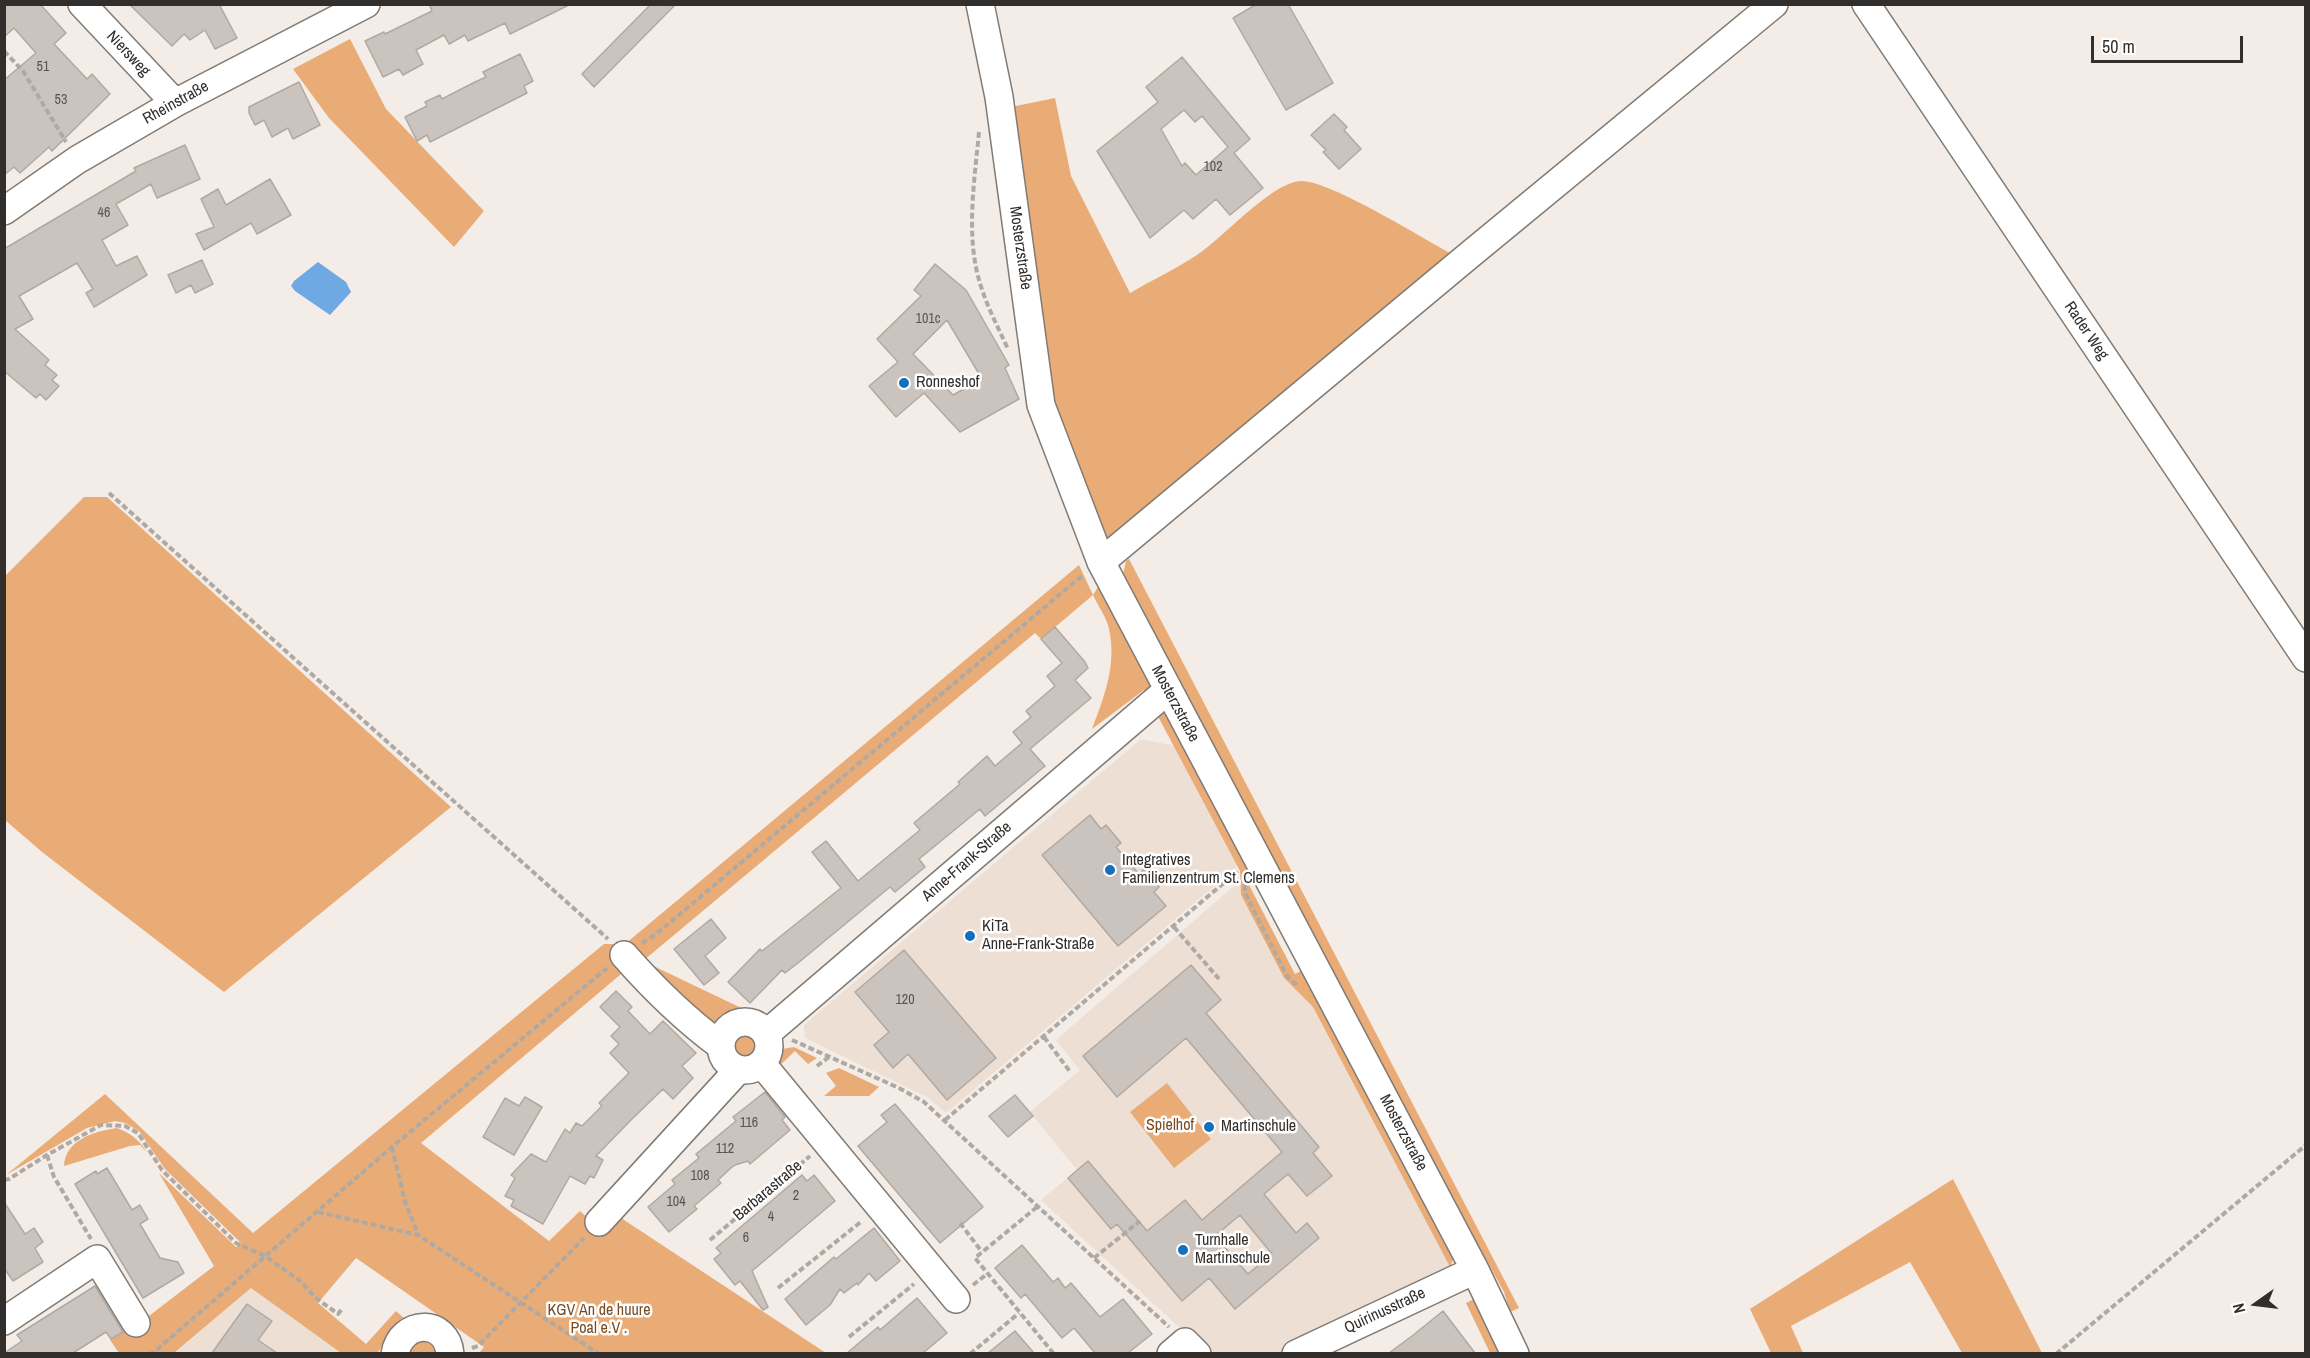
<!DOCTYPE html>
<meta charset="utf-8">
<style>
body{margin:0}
#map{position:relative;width:2310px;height:1358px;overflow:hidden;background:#f4ece6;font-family:"Archivo Narrow",sans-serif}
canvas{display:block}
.frame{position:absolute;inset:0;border:6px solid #312e2c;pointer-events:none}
.north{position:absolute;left:2226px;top:1274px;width:60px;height:60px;-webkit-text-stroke:4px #fff;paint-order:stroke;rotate:256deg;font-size:16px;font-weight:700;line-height:24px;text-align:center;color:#312e2c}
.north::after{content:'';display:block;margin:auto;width:21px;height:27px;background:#312e2c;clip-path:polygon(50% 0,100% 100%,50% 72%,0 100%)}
.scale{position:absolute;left:2091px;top:36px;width:152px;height:27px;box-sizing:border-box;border:3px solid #312e2c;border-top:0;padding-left:8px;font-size:18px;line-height:21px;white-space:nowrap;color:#312e2c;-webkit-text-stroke:4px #fff;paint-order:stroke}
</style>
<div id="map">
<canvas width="2310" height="1358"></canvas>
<div class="frame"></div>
<div class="north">N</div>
<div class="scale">50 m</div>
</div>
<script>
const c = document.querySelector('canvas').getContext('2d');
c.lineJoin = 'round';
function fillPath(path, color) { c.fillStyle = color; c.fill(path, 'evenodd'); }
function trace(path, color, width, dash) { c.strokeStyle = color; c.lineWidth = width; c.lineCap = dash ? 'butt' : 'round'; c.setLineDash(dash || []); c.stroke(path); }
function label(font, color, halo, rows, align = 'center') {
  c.font = font + ' "Archivo Narrow",sans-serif'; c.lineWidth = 5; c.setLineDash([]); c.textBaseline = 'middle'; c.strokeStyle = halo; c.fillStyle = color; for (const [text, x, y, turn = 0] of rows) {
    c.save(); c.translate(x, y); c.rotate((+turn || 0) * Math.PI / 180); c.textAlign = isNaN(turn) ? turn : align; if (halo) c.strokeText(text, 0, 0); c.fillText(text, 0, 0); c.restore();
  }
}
const built = new Path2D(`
 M1141,739L1175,746L1238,866L946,1113L929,1098L805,1038L804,1025Z
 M1241,880V896L1284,978L1313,1007L1450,1267L1353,1319L1279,1353H1207L1041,1200L1077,1170L1030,1112L1080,1070L1056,1040Z
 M251,1288L341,1353L174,1354Z`);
const green = new Path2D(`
 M350,39L386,109L484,211L454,247L329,118L293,69Z
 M1055,98L1071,176L1130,293C1152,280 1176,269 1197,255C1223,238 1272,182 1301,181C1329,180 1422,238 1452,254L1105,543L1061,431L1049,379L1011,107Z
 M84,497H107L451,807L224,992L42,852L5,820V576Z
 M1129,559L1519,1308L1510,1312L1504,1292L1365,1040L1122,579L1126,561Z
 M1079,565L1093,595L1100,584L1260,877L1249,885L1295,974L1308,967L1455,1255L1450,1267L1313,1007L1284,978L1241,895L1240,871L1144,690L1092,729C1104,697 1117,665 1109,629C1107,618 1098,606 1093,595L1041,639L1035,633L643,961L756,1015L729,1020L720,1029L702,1018L668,981L663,983L627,969L421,1143L549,1241L580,1211L600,1229L615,1214L826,1353H479L484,1347L356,1258L318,1303L366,1344L396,1311L405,1319L377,1353H341L251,1288L174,1353H119L110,1340L145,1319L214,1266L159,1173L236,1247L241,1243L165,1169L139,1131L125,1123L115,1121L87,1128L6,1175L105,1094L253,1233L604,944H625Z
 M730 1046a15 15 0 1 1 30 0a15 15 0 1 1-30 0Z
 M794,1047L817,1058L808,1064L795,1051L773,1072L772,1054L776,1050Z
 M839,1068L879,1087L869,1096H824L836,1086L826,1073Z
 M1167,1083L1211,1139L1174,1168L1130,1112Z
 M117,1128C131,1133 139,1140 147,1152L140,1145L130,1146L64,1166C65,1140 95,1131 117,1128Z
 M1953,1179L2042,1353H1962L1910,1262L1791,1326L1803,1353H1771L1750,1309Z
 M1478,1297L1504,1353H1490L1466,1303Z
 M420,1340L432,1344L437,1353L406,1354L407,1349Z`);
const water = new Path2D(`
 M318,262L346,282L351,292L330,315L295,291L291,286L294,281Z`);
const building = new Path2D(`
 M4,4H40L66,33L54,44L87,79L92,74L110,94L52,151L49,147L20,173L14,167L4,175V80L36,53L14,28L4,37Z
 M129,4H219L237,38L215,49L205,30L190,40L184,34L172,46Z
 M429,4H571L510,34L505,23L468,41L465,35L449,44L444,35L416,50L423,64L403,75L399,69L383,77L365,41L384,32L385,34L432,11Z
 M651,4H676L594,87L582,74Z
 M1257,4H1288L1333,83L1286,110L1233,18Z
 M520,54L533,81L524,86L527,93L430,142L427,135L417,141L405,117L427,106L425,102L440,95L442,99L473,83L486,77L483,72Z
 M1182,57L1250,139L1234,153L1263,188L1230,215L1216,199L1193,219L1184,210L1150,238L1097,151L1158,102L1146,87ZM1184,110L1195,122L1202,116L1228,147L1196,175L1185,163L1182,166L1161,129Z
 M299,82L320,125L293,139L288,128L272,137L264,120L255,125L249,113V107Z
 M1334,114L1347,127L1344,130L1361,149L1339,169L1323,152L1326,150L1311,135Z
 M185,145L200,179L157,198L151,184L116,204L128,225L102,240L116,266L137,256L147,275L94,307L86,293L93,289L77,263L19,296L33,319L15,329L49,360L45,365L57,375L52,380L59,386L46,400L40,394L36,398L4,371V249L136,171L134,168Z
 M270,179L291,215L257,234L251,223L204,250L196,234L214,227L201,199L218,189L226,205Z
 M202,260L213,284L195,293L191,285L176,293L168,275Z
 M935,264L966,290L1009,365L1005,368L1019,399L960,432L924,393L896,417L869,386L898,362L877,339L921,296L914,290ZM947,320L982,379L953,395L913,354Z
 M1055,627L1085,662L1088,668L1075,680L1091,698L1030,749L1045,766L985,816L980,809L919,859L925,867L895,892L890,887L798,963L785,973L782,970L750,1003L728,982L760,949L762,951L841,888L812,852L826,841L858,881L920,830L914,823L960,784L958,782L987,756L995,766L1022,743L1013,732L1031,717L1026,711L1055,686L1047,676L1062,663L1041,639Z
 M1090,815L1101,829L1106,825L1121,843L1116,847L1139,874L1144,869L1159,887L1154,892L1166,906L1118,946L1042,855Z
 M711,919L726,938L705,956L719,973L704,985L674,949Z
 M904,950L996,1058L947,1100L908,1054L893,1068L874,1045L889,1032L855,992Z
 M1191,965L1221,1000L1206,1013L1319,1147L1313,1153L1332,1176L1307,1196L1288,1174L1264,1194L1296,1233L1307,1223L1319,1238L1235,1309L1209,1278L1182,1301L1117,1224L1111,1229L1068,1178L1088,1161L1147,1231L1185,1200L1202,1220L1282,1152L1186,1038L1117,1097L1083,1056ZM1240,1215L1272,1254L1248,1274L1215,1236Z
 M616,991L632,1007L628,1011L650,1034L663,1021L696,1053L682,1066L693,1078L673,1099L663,1089L630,1121L596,1156L603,1160L594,1178L590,1176L585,1184L570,1176L543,1224L511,1206L514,1200L505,1196L515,1178L511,1175L531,1154L546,1162L565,1129L570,1133L576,1123L582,1126L602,1106L599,1103L629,1073L610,1053L619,1044L611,1036L620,1027L600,1007Z
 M765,1092L785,1117L782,1120L790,1130L750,1164L748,1161L735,1165L731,1168L718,1180L721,1183L694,1206L697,1209L669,1232L648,1207L675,1184L672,1180L699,1158L696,1154L736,1121L733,1117Z
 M1015,1095L1033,1116L1008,1137L989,1116Z
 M525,1097L542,1107L514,1155L483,1137L505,1098L519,1106Z
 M895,1104L983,1207L940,1243L858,1146L887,1122L881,1115Z
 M107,1168L132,1210L140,1205L148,1219L140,1224L160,1258L178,1262L184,1273L143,1298L75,1184L96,1171L97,1174Z
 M802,1175L807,1181L814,1175L835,1201L752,1271L768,1307L763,1310L740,1281L735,1285L714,1259L721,1253L716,1248Z
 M4,1202L25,1234L34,1228L43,1242L35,1248L43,1262L13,1281L4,1268Z
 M874,1228L900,1261L876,1281L869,1273L858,1285L857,1283L844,1293L840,1289L830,1305L806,1325L785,1299L834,1257L836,1259Z
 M1022,1245L1053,1282L1058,1278L1065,1288L1071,1283L1100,1317L1123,1299L1152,1334L1128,1353H1095L1074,1328L1062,1338L1025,1294L1021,1298L995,1268Z
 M95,1286L123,1332L111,1339L106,1332L73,1353H4L22,1341L17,1335Z
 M917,1298L947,1333L923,1353H847L878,1327L880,1330Z
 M247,1304L272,1321L258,1340L277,1353H212Z
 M1443,1311L1475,1353H1389L1412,1336Z
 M1015,1331L1034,1353H988Z`);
const path = new Path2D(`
 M4,51L23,71L66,142
 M979,132C975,175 968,220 975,262C980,293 995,321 1008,349
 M109,493L608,939
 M1245,885V893L1287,976L1298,986
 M1174,927L1219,979
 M642,943L655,935L1083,575
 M1044,1037L1071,1073
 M792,1040L899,1088L924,1102L1169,1327
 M817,1066L829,1057
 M945,1120L1239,870
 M392,1147L405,1202L418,1234
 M47,1155L54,1177L91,1239
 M4,1180L9,1179L47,1155L101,1125L125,1126L138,1133L162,1170L236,1243L265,1256L299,1280L316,1298L338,1314L342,1309
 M1037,1207L975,1258L1054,1354
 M318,1212L418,1235L599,1354
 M960,1223L982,1252
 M710,1240L810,1156
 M1094,1258L1140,1221
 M973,1285L987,1274
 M778,1288L862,1221
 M849,1337L914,1284
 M472,1348L478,1346L584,1238
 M149,1354L154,1352L392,1147L607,968
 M970,1354L1019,1313
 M2056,1354L2306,1145`);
const minor = new Path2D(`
 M82,4L175,103
 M980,4L999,97L1041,405L1101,562L1475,1270L1515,1354
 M1866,4L2306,658
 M4,211L77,160L175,103L366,4
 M1101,562L1467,257L1774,4
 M624,955C652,987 686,1020 721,1046
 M721 1046a24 24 0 1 1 48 0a24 24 0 1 1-48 0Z
 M766,1034L1168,690
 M762,1064L956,1299
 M599,1222L739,1069
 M4,1321L97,1259L136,1323
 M395,1354C401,1319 447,1318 450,1354
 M1171,1354L1185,1342L1197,1354
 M1296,1354L1475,1270`);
const markers = [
 [904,383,6,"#146fbc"],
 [1110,870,6,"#146fbc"],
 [970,936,6,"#146fbc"],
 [1209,1127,6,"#146fbc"],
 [1183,1250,6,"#146fbc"]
];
const numberNames = [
 ["51",43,67],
 ["53",61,100],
 ["102",1213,167],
 ["46",104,213],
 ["101c",928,319],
 ["120",905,1000],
 ["116",749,1123],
 ["112",725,1149],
 ["108",700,1176],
 ["2",796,1196],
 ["104",676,1202],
 ["4",771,1217],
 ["6",746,1238]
];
const streetNames = [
 ["Niersweg",128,54,47],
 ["Rheinstraße",176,103,-29],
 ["Mosterzstraße",1020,248,82],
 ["Rader Weg",2086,331,56],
 ["Mosterzstraße",1175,704,62],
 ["Anne-Frank-Straße",967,862,-41],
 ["Mosterzstraße",1403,1133,62],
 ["Barbarastraße",768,1191,-40],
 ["Quirinusstraße",1385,1311,-25]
];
const poiNames = [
 ["Ronneshof",916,383],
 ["Integratives",1122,861],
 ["Familienzentrum St. Clemens",1122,879],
 ["KiTa",982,927],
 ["Anne-Frank-Straße",982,945],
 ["Martinschule",1221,1127],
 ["Turnhalle",1195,1241],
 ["Martinschule",1195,1259]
];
const parkNames = [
 ["Spielhof",1170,1126],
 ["KGV An de huure",599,1311],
 ["Poal e.V .",599,1329]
];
fillPath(built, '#eddfd4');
fillPath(green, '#eaac76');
fillPath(water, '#6fa9e4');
fillPath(building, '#cbc4be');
trace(building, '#b0a9a3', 1.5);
trace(minor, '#817b75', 30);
trace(path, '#afa9a4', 4, [6, 3]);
trace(minor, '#fff', 27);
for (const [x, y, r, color] of markers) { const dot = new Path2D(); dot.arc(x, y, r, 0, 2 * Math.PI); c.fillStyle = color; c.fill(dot); trace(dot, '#fff', 2); }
label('14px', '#585450', null, numberNames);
label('16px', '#312e2c', '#fff', streetNames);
label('16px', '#312e2c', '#fff', poiNames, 'left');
label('16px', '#784c22', '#fff', parkNames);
</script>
